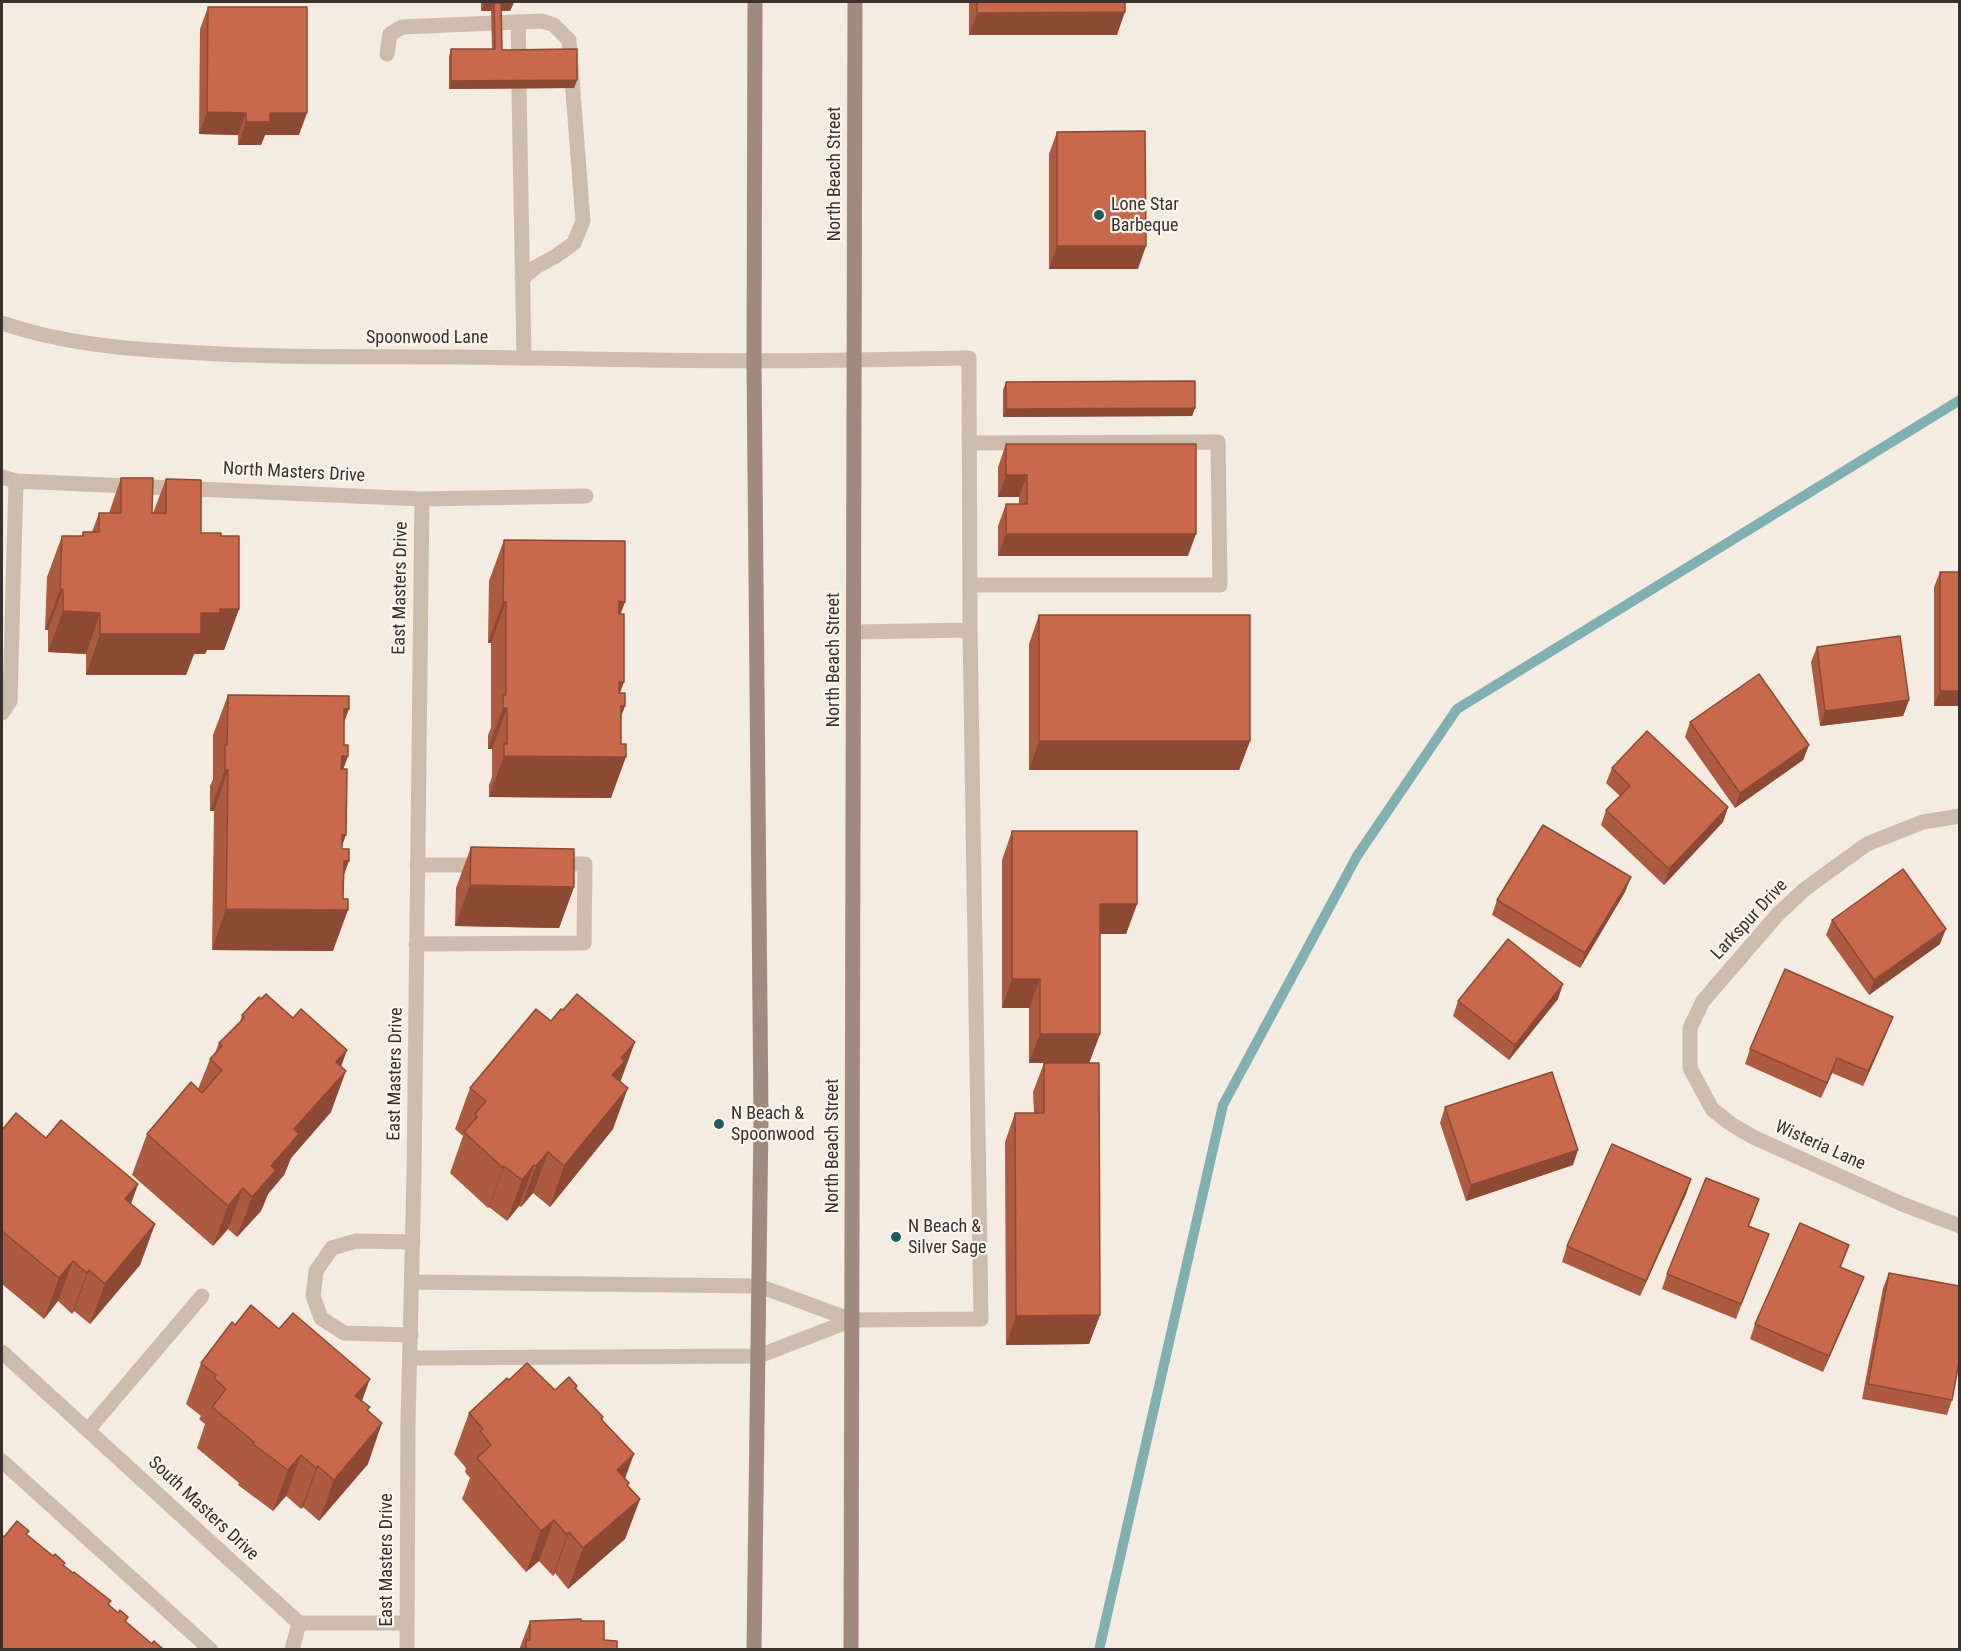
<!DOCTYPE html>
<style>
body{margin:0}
#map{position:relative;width:1961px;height:1651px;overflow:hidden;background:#f4ebe1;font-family:"Roboto Condensed",sans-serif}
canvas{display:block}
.frame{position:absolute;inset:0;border:3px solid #3b302b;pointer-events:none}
</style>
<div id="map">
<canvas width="1961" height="1651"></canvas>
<div class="frame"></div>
</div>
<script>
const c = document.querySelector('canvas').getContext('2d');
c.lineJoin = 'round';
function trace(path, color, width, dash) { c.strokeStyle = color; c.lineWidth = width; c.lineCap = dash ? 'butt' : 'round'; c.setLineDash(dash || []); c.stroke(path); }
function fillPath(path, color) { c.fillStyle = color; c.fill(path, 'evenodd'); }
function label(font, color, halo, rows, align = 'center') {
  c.font = font + ' "Roboto Condensed",sans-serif'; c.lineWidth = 4.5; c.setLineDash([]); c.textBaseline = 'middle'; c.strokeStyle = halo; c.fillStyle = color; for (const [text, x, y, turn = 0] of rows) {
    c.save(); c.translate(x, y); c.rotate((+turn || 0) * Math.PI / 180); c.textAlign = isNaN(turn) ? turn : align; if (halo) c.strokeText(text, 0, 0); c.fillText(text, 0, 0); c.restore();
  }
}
const stream = new Path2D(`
 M1099,1650L1223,1105L1357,856L1457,709L1960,400`);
const service = new Path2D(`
 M518,22L519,58
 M387,54L390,34L402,27L542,21L554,25L569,40L583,221L574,243L556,256L536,267L522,278
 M519,89L524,358
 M969,443L1218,442L1220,585H970
 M854,632L970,630
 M417,865H483
 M416,944L584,943L585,864H555
 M852,1320L981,1319L970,630L969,358L854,360
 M411,1335L344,1333L321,1318L313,1296L316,1271L332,1248L356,1241L413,1242
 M88,1430L202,1296`);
const minor = new Path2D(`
 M2,323C60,343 123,349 184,352C273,358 362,356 451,357C586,358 720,363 854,360
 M2,477L16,481L422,499L586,496
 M2,713L10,701L16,481
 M1960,816L1923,822L1867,844L1805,889L1778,914L1703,1001L1690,1028V1068L1712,1109L1731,1124L1753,1137L1902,1204L1960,1226
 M412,1282L759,1286L852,1320
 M2,1352L299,1623H406
 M411,1358L759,1356L852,1320
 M2,1461L211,1650
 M292,1650L299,1623
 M407,1650L408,1422L414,1176L422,499`);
const secondary = new Path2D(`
 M754,1650L761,1119L754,362L755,2
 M851,1650L855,2`);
const wall = new Path2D(`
 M478,2H514L510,11H501L502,50L577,80L574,88L449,89V57L451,49H492L491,11H481V2Z
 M969,2H1125L1117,35H969Z
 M208,7L299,135H265L261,145H238V135L199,134L200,29Z
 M1057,132L1138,269H1049V154Z
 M1006,382L1195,408L1192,416L1003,417V390Z
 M1006,444L1188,556H998V526L1006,504H1019V497H998V467Z
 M121,478L152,513H153L166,479L201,533L221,536L239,609L224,650H207L205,654H194L186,675H86V654L48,652V630H45L47,577L62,536H82L83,532H92L99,513H109Z
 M504,540L625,602L620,614L619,693L621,716L611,798L489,797V785L492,777V749H488V735L491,728V643H488L489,581Z
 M1940,572L1959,706H1934V587Z
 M1039,615L1250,741L1239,770H1029V644Z
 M1817,647L1909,700L1903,716L1820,726L1811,662Z
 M228,695L344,722V745L348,756L343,769L342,848L343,876L333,951L212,950L214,811H210V786L213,779V735Z
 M1690,722L1809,745L1803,760L1735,808L1685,737Z
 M1612,768L1728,807L1723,822L1664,885L1601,825L1606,810L1620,796L1606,783Z
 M1012,831L1137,904L1126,934H1100V1034L1089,1063H1029V1008H1002V860Z
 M471,847L574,887L559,928L455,926L456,888Z
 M1625,892L1580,968L1492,915L1497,900Z
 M1832,920L1940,944L1869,995L1826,935Z
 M1558,999L1509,1060L1453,1016L1458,1001Z
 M242,1015L341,1067L331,1112L291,1158L284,1175L268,1194L261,1211L237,1237L228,1229L213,1246L132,1175L147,1134L198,1089L210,1059L215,1053L219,1043L240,1022Z
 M1887,1032L1863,1086L1832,1073L1821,1098L1745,1064L1750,1049Z
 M1044,1063L1100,1315L1089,1344L1006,1345L1005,1142L1015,1113H1034L1033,1092Z
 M621,1082L613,1129L550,1207L533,1193L521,1207L519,1206L507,1221L489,1207L488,1208L450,1173L463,1136L455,1129L470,1088Z
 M1445,1107L1573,1165L1466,1201L1440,1123Z
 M2,1130L46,1138L138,1184L131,1204L155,1224L140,1265L90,1324L74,1311L72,1314L58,1301L44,1319L2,1284Z
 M1691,1179L1686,1194L1640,1296L1562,1262L1567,1246Z
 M1754,1214L1749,1226L1769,1234L1736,1319L1662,1289L1667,1274Z
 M1849,1245L1841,1267L1864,1277L1858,1292L1823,1372L1750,1339L1755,1324Z
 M1889,1273L1952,1400L1947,1415L1862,1399L1883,1288Z
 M235,1325L362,1401L368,1411V1464L319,1521L303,1507L301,1509L286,1496L273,1511L238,1485L239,1483L197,1448L205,1424L199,1419L201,1416L186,1404L201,1363Z
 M509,1380L555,1390L577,1386L576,1389L603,1417L602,1421L628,1486L640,1499L625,1539L568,1589L555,1573L553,1576L539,1561L526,1572L462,1499L470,1478L465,1472L466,1468L454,1454L469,1413Z
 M530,1621H581L604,1640L617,1650H519Z`);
const shadedWall = new Path2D(`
 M485,2H514L510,11H494V3L491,11H481Z
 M1125,12L1117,35H969L977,13Z
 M577,80L574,88L449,89L451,81Z
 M207,112L246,113L238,135L199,134Z
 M270,113H307L299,135H265L261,145H238L246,122Z
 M1057,246H1146L1138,269H1049Z
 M1195,408L1192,416L1003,417L1006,409Z
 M1006,475H1027L1019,497H998Z
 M1006,534H1196L1188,556H998Z
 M60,589H63L48,630H45Z
 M619,601L625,602L610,642Z
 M503,602H506L491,643H488Z
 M220,609H239L224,650H207L205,654H194L186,675H86L100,634Z
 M63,611L100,613L86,654L48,652Z
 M619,682H624L609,723Z
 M1940,691H1959V706H1934Z
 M1909,700L1903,716L1820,726L1825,711Z
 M621,706H625L610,747Z
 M503,708H507L492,749H488Z
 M344,709H349L334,750Z
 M1039,741H1250L1239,770H1029Z
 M1809,745L1803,760L1735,808L1740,793Z
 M342,756H348L333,797Z
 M504,756L626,757L611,798L489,797Z
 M225,770H228L214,811H210Z
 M1728,807L1723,822L1664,885L1669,869Z
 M342,835H346L331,876Z
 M344,861H349L334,902Z
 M1631,877L1625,892L1580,968L1585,953Z
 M470,885L574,887L559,928L455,926Z
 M1100,904H1137L1126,934H1089Z
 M226,909L348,910L333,951L212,950Z
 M1946,929L1940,944L1869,995L1874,980Z
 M1012,979H1040L1029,1008H1002Z
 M1563,984L1558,999L1509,1060L1515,1045Z
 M1893,1017L1887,1032L1863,1086L1868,1071Z
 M1040,1034H1100L1089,1063H1029Z
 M635,1042L620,1083L612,1075L621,1058Z
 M347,1050L335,1084L346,1071L331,1112L291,1158L284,1175L268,1194L261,1211L237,1237L252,1197L336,1062Z
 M1837,1058L1832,1073L1821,1098Z
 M628,1088L613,1129L550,1207L564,1166Z
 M1578,1150L1573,1165L1466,1201L1471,1185Z
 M548,1152L533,1193L521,1207L536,1166Z
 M534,1165L519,1206L507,1221L522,1180Z
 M504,1166L489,1207L488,1208L503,1168Z
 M1691,1179L1686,1194L1640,1296L1646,1281Z
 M138,1184L123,1225L125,1199Z
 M243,1188L228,1229L213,1246L228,1206Z
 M155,1224L140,1265L90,1324L105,1284Z
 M73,1261L58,1301L44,1319L59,1278Z
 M89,1270L74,1311L72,1314L87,1273Z
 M1864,1277L1858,1292L1823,1372L1829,1356Z
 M1100,1315L1089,1344L1006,1345L1016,1316Z
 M370,1379L355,1420V1396Z
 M382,1423L368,1464L319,1521L334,1480Z
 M634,1454L619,1495L617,1470Z
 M301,1455L286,1496L273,1511L288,1470Z
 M318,1466L303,1507L301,1509L316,1468Z
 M629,1483L616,1520L640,1499L625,1539L568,1589L583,1548Z
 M554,1520L539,1561L526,1572L541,1531Z
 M569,1532L555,1573L553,1576L567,1535Z`);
const building = new Path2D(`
 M977,2H1125V12L977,13Z
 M494,3H501L502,50L577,49V80L451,81V49H495Z
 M208,7H307V113H270V122H246V113L207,112Z
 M1145,131L1146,246H1057V132Z
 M1195,381V408L1006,409V382Z
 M1006,444H1196V534H1006V504H1027V475H1006Z
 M121,478H153L152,513H166V479L201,480V533H221V536H239V609H220V613H201V634H100V613L63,611V589H60L62,536H83V532H99V513H121Z
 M504,540L625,541V602L619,601V614H624V682H619V693H625V706H621V744H626V757L504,756V744H507V708H503V695H506V602H503Z
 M1940,572H1959V691H1940Z
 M1039,615H1250V741H1039Z
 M1900,636L1909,700L1825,711L1817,647Z
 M1759,674L1809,745L1740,793L1690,722Z
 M228,695L349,696V709H344V745H348V756H342L341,769H347L346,835H342V849H349V861H344L343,899H348V910L226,909L228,770H225V745H227Z
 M1647,731L1728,807L1669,869L1606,810L1630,786L1612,768Z
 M1543,825L1631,877L1585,953L1497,900Z
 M1012,831H1137V904H1100V1034H1040V979H1012Z
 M471,847L574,849V887L470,885Z
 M1903,869L1946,929L1874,980L1832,920Z
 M1508,939L1563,984L1515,1045L1458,1001Z
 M1785,969L1893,1017L1868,1071L1837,1058L1827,1083L1750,1049Z
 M266,994L293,1018L301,1009L347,1050L336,1062L346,1071L294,1129L299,1134L271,1166L276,1170L252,1197L243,1188L228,1206L147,1134L191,1082L202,1093L222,1070L210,1059L222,1046L219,1043L244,1018L242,1015L259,997L261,999Z
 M577,994L635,1042L621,1058L625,1061L612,1075L628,1088L564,1166L548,1152L536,1166L534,1165L522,1180L504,1166L503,1168L464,1132L477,1117L475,1114L486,1101L470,1088L536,1009L551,1021L561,1009L563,1010Z
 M1044,1063H1099L1100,1315L1016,1316L1015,1113H1044Z
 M1552,1072L1578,1150L1471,1185L1445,1107Z
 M16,1113L46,1138L61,1120L138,1184L125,1199L155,1224L105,1284L89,1270L87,1273L73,1261L59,1278L2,1231V1130Z
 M1612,1144L1691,1179L1646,1281L1567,1246Z
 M1706,1178L1759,1199L1748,1226L1769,1234L1741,1304L1667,1274Z
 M1800,1223L1849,1245L1840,1267L1864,1277L1829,1356L1755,1324Z
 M1889,1273L1959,1286V1362L1952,1400L1868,1384Z
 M251,1305L279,1329L293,1313L370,1379L355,1396L370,1407L367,1410L382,1423L334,1480L318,1466L316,1468L301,1455L288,1470L253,1444L254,1442L212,1407L226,1389L214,1378L216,1375L201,1363L232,1322L235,1325Z
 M527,1363L555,1390L569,1377L577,1386L575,1388L603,1417L601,1419L634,1454L617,1470L629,1483L627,1485L640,1499L583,1548L569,1532L567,1535L554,1520L541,1531L477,1458L491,1445L480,1431L483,1429L469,1413L507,1378L509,1380Z
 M17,1521L29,1531L26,1534L53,1556L55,1554L65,1563L63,1565L73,1573L74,1572L111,1601L108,1604L118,1613L120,1610L128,1617L125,1621L152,1644L154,1641L164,1650H2V1535L4,1537Z
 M581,1619V1621H604V1640L617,1641V1650H526V1640H530V1621Z`);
const markers = [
 [1099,215,6,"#1f5a5e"],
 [719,1124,6,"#1f5a5e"],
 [896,1237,6,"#1f5a5e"]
];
const streetNames = [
 ["North Beach Street",835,174,-90],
 ["Spoonwood Lane",427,338],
 ["North Masters Drive",294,473,3],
 ["East Masters Drive",401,588,-89],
 ["North Beach Street",834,660,-90],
 ["Larkspur Drive",1750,920,-47],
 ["East Masters Drive",396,1074,-89],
 ["North Beach Street",833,1146,-90],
 ["Wisteria Lane",1820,1146,24],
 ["South Masters Drive",203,1509,43],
 ["East Masters Drive",387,1560,-90]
];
const poiNames = [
 ["Lone Star",1111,205],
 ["Barbeque",1111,226],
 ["N Beach &",731,1114],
 ["Spoonwood",731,1135],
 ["N Beach &",908,1227],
 ["Silver Sage",908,1248]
];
trace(stream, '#7fb0b2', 10);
trace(service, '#cdbbac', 15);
trace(minor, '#cdbbac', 15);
trace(secondary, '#a18a7d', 15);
fillPath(wall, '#ac5a40');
fillPath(shadedWall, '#8c4a34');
fillPath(building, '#c8694b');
trace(building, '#8c4a34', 1.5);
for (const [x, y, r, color] of markers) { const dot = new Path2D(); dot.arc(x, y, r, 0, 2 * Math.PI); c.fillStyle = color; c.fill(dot); trace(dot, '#fbf5ee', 2); }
label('18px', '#3b302b', '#fbf5ee', streetNames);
label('18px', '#3b302b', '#fbf5ee', poiNames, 'left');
</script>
